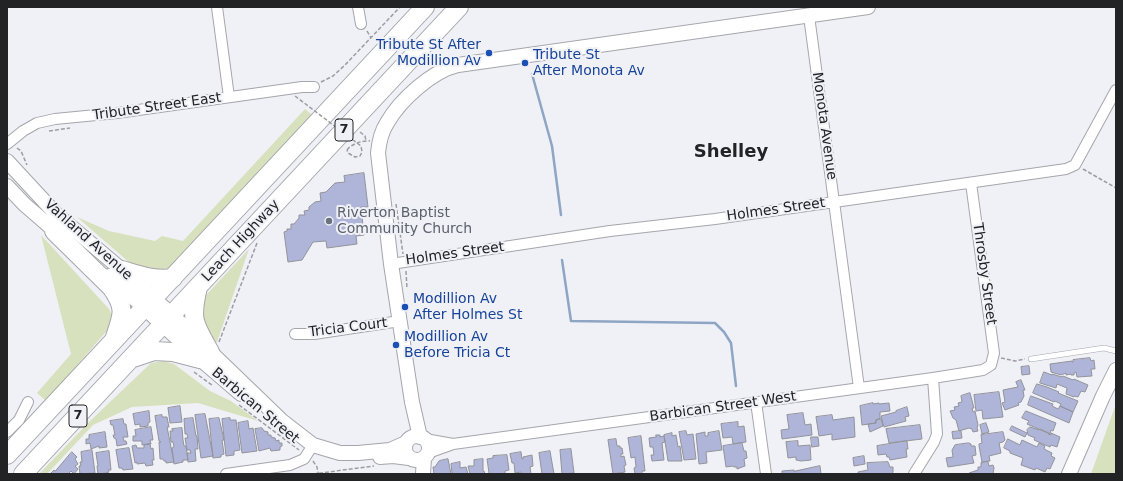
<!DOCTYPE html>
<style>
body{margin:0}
#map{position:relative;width:1123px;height:481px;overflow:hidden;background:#f0f1f7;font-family:"DejaVu Sans",sans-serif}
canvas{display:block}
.frame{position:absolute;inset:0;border:8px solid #222325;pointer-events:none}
</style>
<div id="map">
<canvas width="1123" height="481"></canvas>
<div class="frame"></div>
</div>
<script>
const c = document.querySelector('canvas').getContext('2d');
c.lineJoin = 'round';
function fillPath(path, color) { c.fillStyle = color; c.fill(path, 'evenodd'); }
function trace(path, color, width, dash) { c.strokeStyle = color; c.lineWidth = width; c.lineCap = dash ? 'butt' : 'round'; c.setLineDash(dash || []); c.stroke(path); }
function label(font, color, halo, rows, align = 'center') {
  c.font = font + ' "DejaVu Sans",sans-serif'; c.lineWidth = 4; c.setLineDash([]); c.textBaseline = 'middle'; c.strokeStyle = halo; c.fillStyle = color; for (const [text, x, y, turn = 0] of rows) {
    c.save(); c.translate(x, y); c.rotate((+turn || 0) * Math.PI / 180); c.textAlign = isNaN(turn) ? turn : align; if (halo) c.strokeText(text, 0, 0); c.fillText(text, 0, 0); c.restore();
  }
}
const green = new Path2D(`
 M305,109L316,118L170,273L131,264L77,217L109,231L155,241L162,236L183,241Z
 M41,235L109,309L113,317L111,326L46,401L37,393L71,354Z
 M249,249L217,342L213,345L202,329V302L207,294Z
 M164,361L174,364L210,391L231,401L258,421L198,403L132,407L93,425L47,474H39L90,421L151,363Z
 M1116,405V474H1091L1113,412Z`);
const stream = new Path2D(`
 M532,74L552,146L561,215
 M562,260L571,321L715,323L724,332L731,343L736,386`);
const building = new Path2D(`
 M364,173L368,207H361L364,235L356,236L357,244L327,248L326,241L313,242L302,260L288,262L284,232L287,231V229H291V224H294L299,218V215H305L304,211L309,210V207L315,202L321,201L320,193L326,192L335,183L345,182L344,176Z
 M1090,358L1091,361L1094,360L1095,369H1091L1092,376L1077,377L1076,372L1074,373V375H1071V374L1066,375V373L1061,375L1051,372L1050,364L1072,361V362H1073V360Z
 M1029,366L1030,374L1022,375L1021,367Z
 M1044,372L1052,375V374L1062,377L1063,376L1073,380L1074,379L1088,385L1085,392L1081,391L1078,397L1074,396V397L1066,394L1067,388L1057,384L1056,388L1040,383Z
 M1021,380L1025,390H1023L1024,396L1021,402L1018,403L1019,405L1005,410L1002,403L1005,402L1003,390L1018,387L1016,382Z
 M1037,384L1047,387L1059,392L1058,393L1078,401L1073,412L1060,406L1061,404L1055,401L1054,402L1033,393Z
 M999,392L1003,417L983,419L982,410L976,411L974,395Z
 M970,393L974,408H972L973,412L975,411L978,425L977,428L978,431L973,432L972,429L969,428L959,431L956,420L953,418L950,411L955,410L954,407L959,406L958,403L962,402L961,396Z
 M1031,396L1053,404L1052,406L1058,409L1060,406L1073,412L1069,423L1028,405Z
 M873,403V404L879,403V404L889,403L890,411L880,412V419L876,420V423L862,425L860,406Z
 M180,406L182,422L170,423L168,408Z
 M907,407L909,416L905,417L906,421L884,427L881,416L896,412V411Z
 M149,411L150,422L148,423V426L140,427V424L135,425L133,414Z
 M1026,411L1056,423L1053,431L1051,430L1050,434L1027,424L1029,421L1022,418Z
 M803,413L805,425L811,424L812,435L782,439L781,430L789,429L787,415Z
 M205,414L213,456L201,458L195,415Z
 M162,415V417H167L169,427H167L174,462L166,463V461H164L163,459H160L159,442H161L159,441L155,416Z
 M832,415L833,420L854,417L855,437L832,440V434L819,436L816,417Z
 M193,418L196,436H197L198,449H195L196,461L188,462L187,453H191L190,450H187L185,438H188L187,434H185L184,419Z
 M219,418L224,440H222L224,454L221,455V457L213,458L209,419Z
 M230,418V420H236L240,450L234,451V455L226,456L222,419Z
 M123,419L124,424H126L128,437H123L124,441H126L127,444L117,446L116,439L114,438L113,435H115L113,425H111L110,421Z
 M881,419L883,426L870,432L868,424L876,423V420Z
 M248,421L249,429L253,428L257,451L242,453L238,423Z
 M738,422V427L744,426L746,442L733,444L732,437L723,438L721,424Z
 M986,423L989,432L982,434L980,425Z
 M920,425L922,439L889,443L886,429Z
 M1012,426L1027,433L1025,437L1010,430Z
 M151,427L153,440H150L151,444L142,445V441H133V436H136L135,430Z
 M1030,427L1039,430L1040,429L1049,433L1048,434L1051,435V433L1060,437L1057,447L1051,445L1050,447L1034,440L1035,438L1028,435L1027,430Z
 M182,428L183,440L184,446H186L188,460H183V462L174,464L172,448L174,447L173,442H171L170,431H173L172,429Z
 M262,428L264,431L268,432V435H271V437L275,438L276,441L279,440V443H282V446L280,447V450L271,451L270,448L259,451L255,429Z
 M686,431L687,435L693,434L696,459L684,460L679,432Z
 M719,431L722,450L706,452L707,463L699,464L696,434L705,432V436H708V433Z
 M961,431L962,438L953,439L952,432Z
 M105,432L106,438H105L106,439L107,447L99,448V446L91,449L90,443L86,444V439H89V435Z
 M1003,432L1005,440L1003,442L999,443L1001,453L989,456L990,461L982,462L979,446V444L982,443L981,435Z
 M672,433V436L676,435L678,447L680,446L682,461H668L664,435Z
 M656,435H660V437L664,436L665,442L662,443L664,460L652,461L651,455H654L653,447H650L649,438L656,437Z
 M641,436L645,471H642V474H635L634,468L636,467L635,457L631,458L628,438Z
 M811,437H818L819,446L812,447Z
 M616,439L617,446H620V448H622L623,454H621V457L624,456L626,465L624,466L625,472L613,474L608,440Z
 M1008,439L1020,445L1022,440L1037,447L1039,443L1045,446L1044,449L1052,453L1051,456L1055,458L1050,469L1047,468L1045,472L1036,468L1035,470L1021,465L1023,458L1010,453V451L1004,448Z
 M798,441V446L810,445L811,460L801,461L796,460V457L788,458L786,442Z
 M907,441L908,449H906L907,457L890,460L889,457H887L886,454L878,455L877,446Z
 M742,443L744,451H746L747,458L744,459L745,466L737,469V467H734L733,466L726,467L723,446Z
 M969,443L971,444V446H975L976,455L972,456L974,463L948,467L946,458L953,457L952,450L955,445Z
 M150,444L151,449L153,448L154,460H152L153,465L146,466L145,463L137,464V462L135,463L132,446L136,445L137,448H144V445Z
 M129,448L133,469L123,470L122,468H119L116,450Z
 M571,449L574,473L562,474L560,450Z
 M92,450L95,473L80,474L79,466H81L80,462H82L81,452Z
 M109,451L111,470H108L109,472L106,473L98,474L97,466H98L96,453Z
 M550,451L554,474H542L539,453Z
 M72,452L77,457L75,459L78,464L75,466L78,469L74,474L71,471L68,474H50L54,470L55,471Z
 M521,452L522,459H523V457L532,455L533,466L530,467L531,474H534H522L521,472L515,473L514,463H512L510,454Z
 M507,455L509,470L505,471V474H488L489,473L487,459L493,458V456Z
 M864,456L865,464L854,466L853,458Z
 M448,459L451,474H434L433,467H435L439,461Z
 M483,459V471H484L485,474H470L468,466H474V460Z
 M460,462V468L466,467L468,474H454L452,473L451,464Z
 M888,462L890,467H893V472L892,474H858V472L868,470L867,463Z
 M988,462L989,466L993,465L994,468L993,474H969V473L978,470V467H981V463Z
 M820,466L821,474H782V471L794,470V471Z`);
const path = new Path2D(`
 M367,31L371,38
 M321,82L333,76L345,65L400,7
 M49,131L70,128
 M360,132L365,136L366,141
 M17,148L21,151L27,165
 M347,150C351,144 363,140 370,141
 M1083,169L1116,188
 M396,204L403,254
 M406,271L407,289
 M219,342L257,243
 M1001,358L1015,361L1025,359
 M194,372L212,385
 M239,405L299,450
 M313,461L317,467L318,473
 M313,474L374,466`);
const lane = new Path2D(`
 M1031,359L1104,348L1116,351`);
const street = new Path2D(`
 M217,7L229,97
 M358,7L361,24
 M809,16L859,388
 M7,144L23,131L37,123L55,119L117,113L302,87H314
 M391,264L610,231L715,219L1066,169L1075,165L1116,90
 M295,334H314L400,321
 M756,402L766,474
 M7,432L19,420L28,402
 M425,439L453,444
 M428,453L453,444L933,378L983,370L991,365L994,353L971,183
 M226,474L290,465L304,459L313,445
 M914,474L934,442L937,434L933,378`);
const secondary = new Path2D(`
 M7,161L56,214L122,270L172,315L282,421L313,445L340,453H358L390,450L406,443
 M7,186L24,204L62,237
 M109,276L137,301L200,359L241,394
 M405 448a12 12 0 1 1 24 0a12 12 0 1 1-24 0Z
 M420,437L412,402L391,264L378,153C379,142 381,132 387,123C400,100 432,71 458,65L868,7
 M380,457L393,456L409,458
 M423,474L424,458
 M1069,474L1103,396L1116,370`);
const highway = new Path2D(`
 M54,231L111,287C126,308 123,314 115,337
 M122,270C139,275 155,281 173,278
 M198,287C190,321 194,323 210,352
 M133,358L154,351L173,352L200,359
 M7,455L425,7
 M23,474L459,7`);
const pathBridge = new Path2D(`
 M295,96L361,146L362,152L360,156L355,157L348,153L347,150`);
const markers = [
 [489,53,4,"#1a4fb4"],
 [525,63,4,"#1a4fb4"],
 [329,221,4,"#6b7280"],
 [405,307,4,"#1a4fb4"],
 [396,345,4,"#1a4fb4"]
];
const shields = [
 [344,130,18],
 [78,416,18]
];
const shieldNames = [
 ["7",344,130],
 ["7",78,416]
];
const transitNames = [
 ["Tribute St After",481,45,"right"],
 ["Modillion Av",481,61,"right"],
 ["Tribute St",533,55],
 ["After Monota Av",533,71],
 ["Modillion Av",413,299],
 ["After Holmes St",413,315],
 ["Modillion Av",404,337],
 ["Before Tricia Ct",404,353]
];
const streetNames = [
 ["Tribute Street East",157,107,-8],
 ["Monota Avenue",824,126,82],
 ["Holmes Street",776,210,-8],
 ["Vahland Avenue",88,240,42],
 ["Leach Highway",241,241,-47],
 ["Holmes Street",455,254,-8],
 ["Throsby Street",984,274,82],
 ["Tricia Court",348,328,-7],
 ["Barbican Street",255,406,40],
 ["Barbican Street West",723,407,-8]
];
const worshipNames = [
 ["Riverton Baptist",337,213],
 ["Community Church",337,229]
];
const districtNames = [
 ["Shelley",731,152]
];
fillPath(green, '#d7e1bd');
trace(stream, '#8ea5c4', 2.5);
fillPath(building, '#afb4d9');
trace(building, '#929399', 1);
trace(lane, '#a5a6ab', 6);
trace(street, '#a5a6ab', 12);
trace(secondary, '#a5a6ab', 16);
trace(highway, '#a5a6ab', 20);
trace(path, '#9c9da1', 1.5, [4, 2]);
trace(lane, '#fff', 5);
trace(street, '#fff', 10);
trace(secondary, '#fff', 14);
trace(highway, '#fff', 18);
trace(pathBridge, '#9c9da1', 1.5, [4, 2]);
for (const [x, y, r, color] of markers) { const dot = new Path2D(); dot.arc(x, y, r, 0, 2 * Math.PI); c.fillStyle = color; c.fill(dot); trace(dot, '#f0f1f7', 1.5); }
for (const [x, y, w] of shields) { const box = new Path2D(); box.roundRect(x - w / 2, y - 11, w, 22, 3); c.fillStyle = '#f0f1f7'; c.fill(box); trace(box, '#222325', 1); }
label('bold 13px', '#222325', null, shieldNames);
label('14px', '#164399', '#f0f1f7', transitNames, 'left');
label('14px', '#222325', '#f0f1f7', streetNames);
label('14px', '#5b616d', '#f0f1f7', worshipNames, 'left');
label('bold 18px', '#222325', '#f0f1f7', districtNames);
</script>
